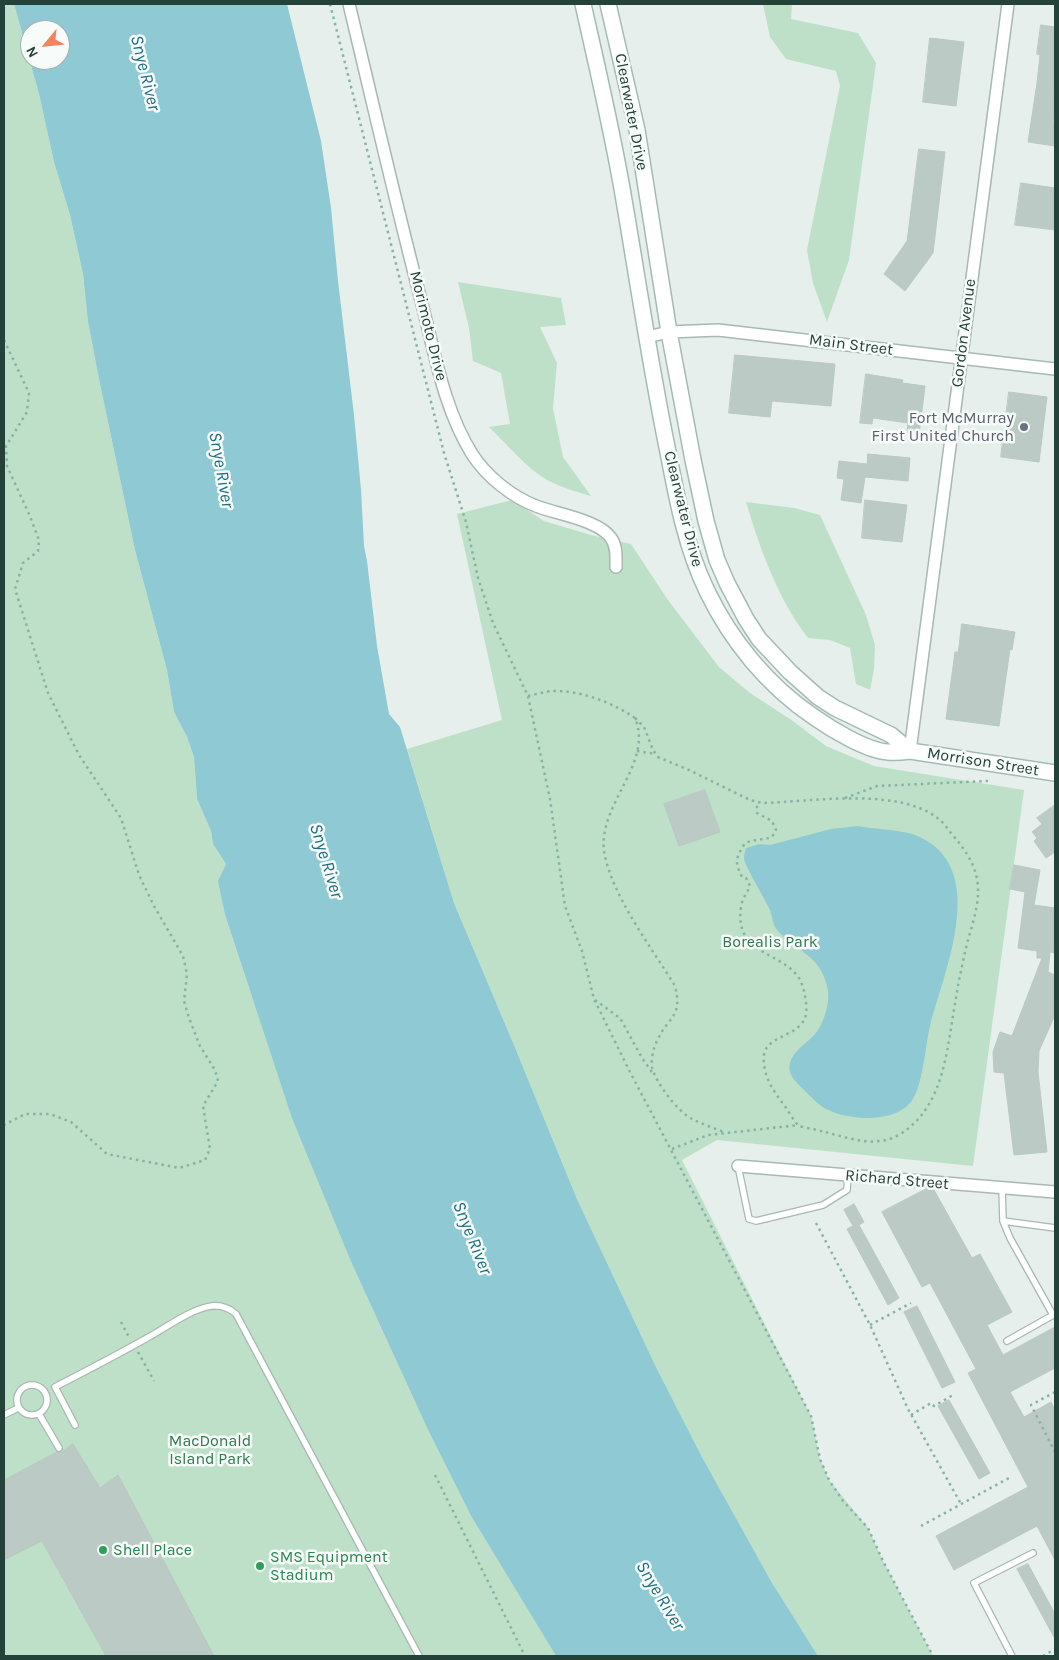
<!DOCTYPE html>
<style>
body{margin:0}
#map{position:relative;width:1059px;height:1660px;overflow:hidden;background:#e6efeb;font-family:Karla,sans-serif}
canvas{display:block}
.frame{position:absolute;inset:0;border:5px solid #24423a;pointer-events:none}
.north{position:absolute;left:20px;top:20px;width:50px;height:50px;box-sizing:border-box;background:#f7fbf9;border:1px solid #a3b1ad;border-radius:50%;rotate:242deg;font-size:14px;font-weight:700;line-height:20px;text-align:center;color:#24423a}
.north::after{content:'';display:block;margin:auto;width:18px;height:22px;background:#f4845f;clip-path:polygon(50% 0,100% 100%,50% 72%,0 100%)}
</style>
<div id="map">
<canvas width="1059" height="1660"></canvas>
<div class="frame"></div>
<div class="north">N</div>
</div>
<script>
const c = document.querySelector('canvas').getContext('2d');
c.lineJoin = 'round';
function fillPath(path, color) { c.fillStyle = color; c.fill(path, 'evenodd'); }
function trace(path, color, width, dash) { c.strokeStyle = color; c.lineWidth = width; c.lineCap = dash ? 'butt' : 'round'; c.setLineDash(dash || []); c.stroke(path); }
function label(font, color, halo, rows, align = 'center') {
  c.font = font + ' Karla,sans-serif'; c.lineWidth = 5; c.setLineDash([]); c.textBaseline = 'middle'; c.strokeStyle = halo; c.fillStyle = color; for (const [text, x, y, turn = 0] of rows) {
    c.save(); c.translate(x, y); c.rotate((+turn || 0) * Math.PI / 180); c.textAlign = isNaN(turn) ? turn : align; if (halo) c.strokeText(text, 0, 0); c.fillText(text, 0, 0); c.restore();
  }
}
const green = new Path2D(`
 M4,4H14L39,94L54,162L70,215L83,274L88,322L100,384L135,550L167,670L174,712L187,737L194,757L197,799L211,831L213,844L226,864L219,881L225,915L250,991L352,1264L428,1430L471,1516L556,1656H4Z
 M763,4H792L791,19L858,33L876,63L849,260L827,322L813,283L807,250L840,86L836,71L786,59L770,37Z
 M458,282L561,298L566,325L540,327L557,363L553,408L563,457L591,496C576,492 561,487 547,480C525,467 507,444 489,427L510,424L501,373L473,361L469,328Z
 M512,500L544,521L591,535L631,544L668,600L719,667L750,693L790,719L826,746L874,766L1024,790L973,1166L717,1140L682,1160L811,1416L820,1459L829,1480L868,1528L883,1561L933,1656H818L771,1581L702,1457L656,1367L577,1199L514,1045L454,903L407,749L502,720L457,514Z
 M746,502L794,508L820,515L866,615L875,645L874,669L870,690L856,684L850,648L830,640L808,638C778,599 760,549 746,502Z`);
const water = new Path2D(`
 M14,4H287L321,141L331,208L338,281L354,415L361,490L364,546L367,561L377,646L389,714L400,727L454,903L514,1045L577,1199L656,1367L702,1457L771,1581L818,1656H556L471,1516L428,1430L352,1264L292,1118L225,915L218,881L226,864L213,844L211,831L197,799L194,757L187,737L174,712L167,670L135,550L100,384L88,322L83,274L70,215L54,162L39,94ZM30,30H60V60H30Z
 M858,826C873,829 902,830 915,835C992,865 944,971 930,1026C925,1046 923,1089 910,1103C892,1124 845,1120 824,1108C817,1103 810,1096 804,1090C799,1085 792,1079 790,1072C786,1054 807,1044 816,1033C825,1021 831,1000 827,986C820,955 796,951 778,931C772,924 773,918 770,910C765,899 746,868 744,859C744,856 745,851 746,848L760,844L770,845L831,829Z`);
const building = new Path2D(`
 M1041,25L1055,27V76L1053,91H1055V104L1053,123H1055V146L1028,142L1037,83L1040,55L1037,54Z
 M930,38L964,42L956,106L923,102Z
 M919,149L945,152L933,253L905,291L884,274L907,241Z
 M1021,183L1055,188V230L1015,225Z
 M735,355L835,364L831,406L772,401L770,417L729,413Z
 M866,374L903,380L902,383L925,386L919,435L907,433L908,423L873,418L872,424L860,423Z
 M1009,392L1047,397L1039,462L1001,457Z
 M868,454L910,458L908,481L865,477L861,503L841,500L844,479L837,478L839,461L867,464Z
 M865,500L907,505L902,542L862,538Z
 M962,624L1015,632L1012,650L1010,649L999,726L946,719L955,652H958Z
 M705,790L720,832L679,846L664,804Z
 M1055,805V852L1046,858L1034,841L1037,838L1032,832L1042,824L1037,818Z
 M1014,865L1040,870L1034,905L1055,908V953L1050,952L1048,972L1055,975V1015L1039,1051L1038,1072L1047,1152L1014,1155L1004,1073L994,1072L993,1052L1000,1032L1012,1036L1042,958H1037V951L1018,948L1025,892L1010,889Z
 M926,1189L934,1190L972,1258L980,1254L1012,1312L987,1325L1003,1355L1055,1327V1368L1010,1392L1024,1417L1051,1402L1055,1410V1560L1037,1526L954,1570L936,1536L1028,1487L968,1373L976,1369L930,1283L922,1287L882,1212Z
 M854,1204L864,1222L859,1225L899,1298L888,1305L847,1229L853,1226L844,1210Z
 M917,1306L955,1382L942,1388L904,1312Z
 M949,1400L990,1473L979,1479L938,1406Z
 M73,1444L100,1488L118,1475L214,1656H106L42,1541L4,1560V1480L57,1452H61Z
 M1028,1564L1055,1614V1639L1017,1569Z`);
const path = new Path2D(`
 M330,4L444,453L466,522L478,578L493,623L528,696L550,799L565,906L582,951L594,999L630,1072L811,1416L820,1459L829,1480L843,1501L868,1528L883,1561L933,1656
 M4,340L29,393L27,412L6,446L7,466L29,514L39,540L38,551L23,563L15,589L48,693L79,755L121,818L139,875L154,906L183,956L187,974L184,1001L189,1018L200,1046L215,1070L218,1081L203,1106L210,1149L205,1160L179,1168L107,1154L71,1122L50,1114H25L4,1125
 M528,696C536,694 544,692 552,691C579,690 612,702 635,718C654,763 598,804 604,851C611,895 652,948 675,986C683,1018 668,1016 657,1041C653,1048 651,1060 652,1067C655,1082 678,1112 692,1119C702,1124 713,1128 724,1132
 M635,718L644,727L653,750L658,757L689,770L750,800L762,803C811,802 900,786 940,820C945,824 948,830 952,834C966,851 977,866 978,888C979,911 968,935 964,957C961,971 958,984 956,998C947,1045 946,1104 902,1133C877,1150 846,1137 821,1131C814,1129 803,1128 798,1125C794,1121 790,1114 787,1109C775,1093 762,1077 764,1055C767,1034 802,1037 806,1014C807,1008 806,1002 805,996C804,990 802,983 799,978C781,951 734,955 741,907C742,899 747,893 750,886L746,878L742,877C734,861 736,858 745,843C755,839 763,840 772,837L776,830L772,821L757,813V802
 M637,751L656,754
 M845,798L877,786L988,781
 M595,1000L620,1018L642,1058L654,1075
 M672,1149L708,1135L799,1125
 M816,1223L870,1325L908,1409L961,1504
 M121,1322L130,1339
 M870,1325L911,1303
 M138,1352L154,1381
 M1055,1392L1031,1405L1055,1452
 M911,1415L931,1403L934,1406L953,1395
 M435,1475L525,1656
 M921,1526L1009,1478
 M1043,1656L1055,1649`);
const lane = new Path2D(`
 M738,1166L749,1219L756,1221L823,1205L847,1190L848,1176
 M1002,1188L1003,1221L1055,1228
 M1003,1221L1010,1238L1053,1315
 M1007,1341L1055,1314
 M17 1400a15 15 0 1 1 30 0a15 15 0 1 1-30 0Z
 M39,1414L59,1448
 M4,1415L18,1408
 M75,1425L55,1387C86,1371 117,1355 147,1338C164,1329 192,1308 212,1306C221,1305 229,1308 236,1314L419,1656
 M1012,1656L974,1583L1033,1553`);
const street = new Path2D(`
 M349,4C373,104 396,205 422,304C435,354 444,409 472,454C486,476 512,497 536,506C556,514 599,520 611,538C617,546 616,557 616,567
 M647,337L669,332L718,330L1055,369
 M910,751L1008,4
 M738,1166L1055,1192`);
const secondary = new Path2D(`
 M583,4C598,71 614,138 625,206C639,288 651,370 668,452C677,499 686,548 707,591C731,641 768,686 814,717C831,729 867,751 888,752C895,753 903,752 910,751L1055,773
 M608,4L637,130L669,332L693,460L706,521L717,560L727,583L746,619L759,639L790,672L818,697L835,708L891,735L910,751`);
const markers = [
 [1024,427,5,"#6b7280"],
 [103,1550,5,"#2e9e5b"],
 [260,1566,5,"#2e9e5b"]
];
const streetNames = [
 ["Clearwater Drive",631,112,79],
 ["Morimoto Drive",428,326,76],
 ["Gordon Avenue",964,333,-83],
 ["Main Street",851,345,7],
 ["Clearwater Drive",683,509,76],
 ["Morrison Street",983,762,9],
 ["Richard Street",897,1180,5]
];
const worshipNames = [
 ["Fort McMurray",1014,418],
 ["First United Church",1014,436]
];
const parkNames = [
 ["Borealis Park",770,942],
 ["MacDonald",210,1441],
 ["Island Park",210,1459]
];
const leisureNames = [
 ["Shell Place",113,1550],
 ["SMS Equipment",270,1557],
 ["Stadium",270,1575]
];
const waterNames = [
 ["Snye River",145,73,76],
 ["Snye River",221,470,80],
 ["Snye River",326,861,73],
 ["Snye River",472,1238,68],
 ["Snye River",660,1596,59]
];
fillPath(green, '#bfe0c8');
fillPath(water, '#8ec9d4');
fillPath(building, '#bbcac4');
trace(building, '#b8c9c2', 1);
trace(lane, '#a8b8b2', 8);
trace(street, '#a8b8b2', 14);
trace(secondary, '#a4bbb3', 18);
trace(path, '#86b3a5', 2.5, [2.5, 4]);
trace(lane, '#fff', 5.5);
trace(street, '#fff', 11);
trace(secondary, '#fff', 15);
for (const [x, y, r, color] of markers) { const dot = new Path2D(); dot.arc(x, y, r, 0, 2 * Math.PI); c.fillStyle = color; c.fill(dot); trace(dot, '#f7fbf9', 2); }
label('16px', '#24423a', '#f7fbf9', streetNames);
label('16px', '#5b616d', '#f7fbf9', worshipNames, 'right');
label('16px', '#2d7a4b', '#f7fbf9', parkNames);
label('16px', '#27864d', '#f7fbf9', leisureNames, 'left');
label('italic 18px', '#1c6f80', '#f7fbf9', waterNames);
</script>
